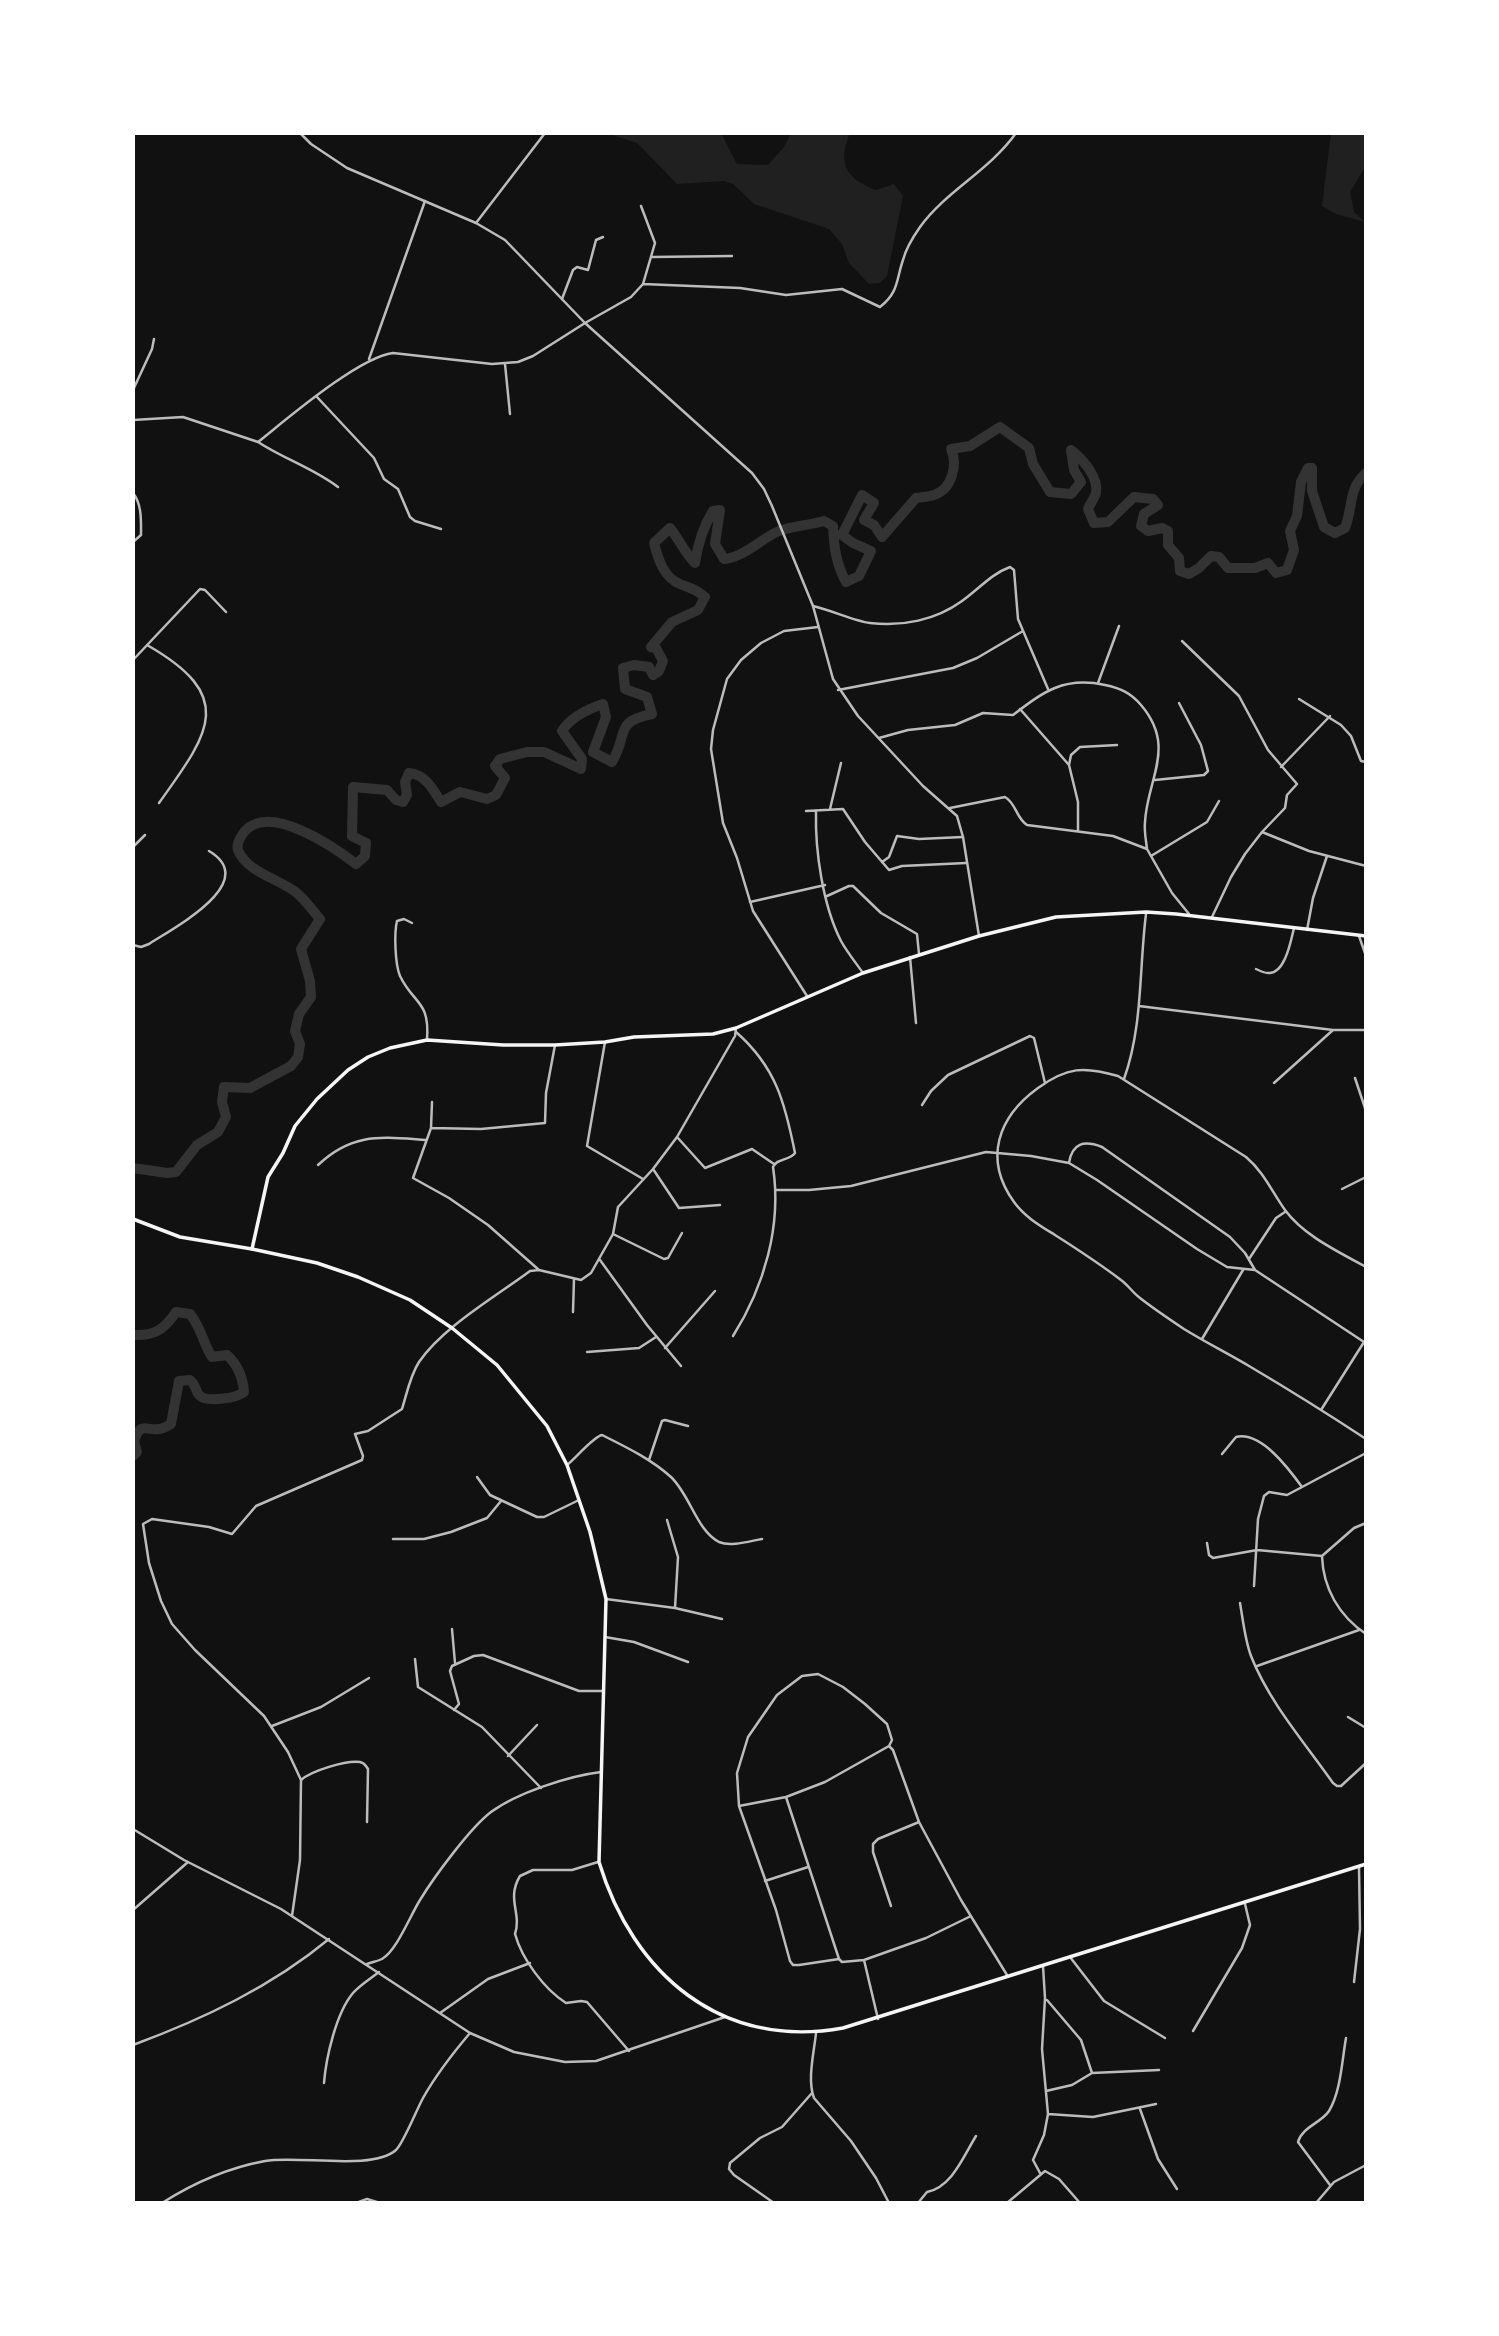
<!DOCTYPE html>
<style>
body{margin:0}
#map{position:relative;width:1499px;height:2336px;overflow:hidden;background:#111;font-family:"Noto Sans",sans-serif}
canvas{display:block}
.frame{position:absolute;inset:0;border:135px solid #fff;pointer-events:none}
</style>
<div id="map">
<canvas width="1499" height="2336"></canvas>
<div class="frame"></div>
</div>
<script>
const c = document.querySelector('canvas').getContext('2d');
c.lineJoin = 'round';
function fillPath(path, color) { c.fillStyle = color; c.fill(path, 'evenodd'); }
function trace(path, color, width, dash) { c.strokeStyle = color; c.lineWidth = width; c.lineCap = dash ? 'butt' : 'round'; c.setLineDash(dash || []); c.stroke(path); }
const green = new Path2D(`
 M606,133H721L737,164L768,165L784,147L791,133H850C837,163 846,179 876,190L894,184L903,196L887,276L880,283L869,284L849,263L842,244L829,229L754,204L733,184L724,181L677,184L637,143Z
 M1331,133H1366V166L1350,192L1354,212L1365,222L1336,214L1322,206Z`);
const river = new Path2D(`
 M133,1168L167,1173L176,1172L197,1145L218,1132L226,1117L222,1102L224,1087L250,1088L291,1066L298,1057L300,1044L295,1031L299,1014L311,997L310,981L301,949L320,919C313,911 306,901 298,894C281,879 247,873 238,850C236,844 241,836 245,831C270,803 334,847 356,864L365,856L366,843L352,836L353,787L387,790L396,800L403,802L407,795L405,782L409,773C425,774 433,789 441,802L460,792L487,799L496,795L505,778L495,766L500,759L527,752H544L581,769L582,759L562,731C571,717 588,709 603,704L606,717L593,752L612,762C629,734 613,722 652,714L647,697L625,689L623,668L634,665L649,667L653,675L659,671L663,661L656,648L651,647L672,622L698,610L705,597C694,588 692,589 680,584C664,578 658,559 654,543L670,528C679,539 684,552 695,563C698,543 703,527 713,511L720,510L715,544L724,559C745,557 760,539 779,531C793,526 810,525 824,521L833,526C834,547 836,564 846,582L859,576L871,551L853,543L842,535L862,495L874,503L864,520L874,525L882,537L916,498C921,497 928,497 934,495C952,489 958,465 951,449L970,446L1000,427L1029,448L1033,464L1050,492L1071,494L1081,482L1074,470L1071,450C1083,459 1099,478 1096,493C1094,499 1090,504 1088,509L1094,523L1108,522L1134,497L1153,499L1158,505L1144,514L1141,526L1148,531L1162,528L1168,531V545L1179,558L1180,571L1189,574L1199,568L1211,556L1219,557L1228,568H1255L1268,563L1276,573L1287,570L1294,550L1290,531L1297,516L1301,482L1308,468H1312V491L1324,527L1335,533L1345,528C1353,508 1348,488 1366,473
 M133,1335C154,1336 164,1330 176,1312L190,1314C201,1327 203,1343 212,1357L227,1355C238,1365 243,1378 244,1392C237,1398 206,1403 199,1395C195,1390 196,1385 190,1380L179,1381L171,1424C167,1426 163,1429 159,1429C145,1431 141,1421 134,1441L137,1452L133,1456`);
const minor = new Path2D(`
 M476,223L545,133
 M652,257L732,256
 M643,284L740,288L786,295L842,289L880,307C899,292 896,280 903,260C906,248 913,237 920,227C946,191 989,171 1016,133
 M562,299L573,270L577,267L588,270L596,240L603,237
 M369,359L425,201
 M505,364L510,414
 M133,390L152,349L154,339
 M317,397L374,458L384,479L398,489L410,517L415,521L441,529
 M133,420L183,417L258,442C287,419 359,357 393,353L492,364L518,362L533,356L585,323L631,297L643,284L655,243L641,206
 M258,442C284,459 313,468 338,487
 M133,493C142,504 141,521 141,535L133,542
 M813,606C831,610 854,621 870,623C902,627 936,620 962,601C979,589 991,574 1010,567L1014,570L1018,619L1048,689
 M1182,641L1239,696L1268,750L1297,784L1287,795L1285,808L1262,832L1245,854L1231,877L1212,917
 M147,645C238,697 209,733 159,803
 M133,660L200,589L205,590L226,612
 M1098,683L1119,626
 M838,690L953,668L977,658L1023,631
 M1299,699L1341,725L1351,736L1361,761L1366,762
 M1020,709L1069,765
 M879,738L908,730L955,725L983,713L1013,715C1043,692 1064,676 1105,685C1120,688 1131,693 1141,705C1177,747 1147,779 1145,822C1144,831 1146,840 1147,849
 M1281,767L1330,716
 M1155,780L1204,775L1208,771L1201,745L1179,703
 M950,808L1005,797C1016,803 1016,818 1027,825L1113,836L1147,849L1172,893L1189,914
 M830,809L841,763
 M806,811L843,809L865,842L889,870L902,866L966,863
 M816,812C815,851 823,906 841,941C847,952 856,963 863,973
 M1078,831V802L1069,765L1071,755L1080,747L1117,745
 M1262,832L1309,851L1366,866
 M133,847L145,835
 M1151,856L1207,822L1219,801
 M882,862L889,857L897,836L919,839L963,837
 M827,896L849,886H853L881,913L917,934L919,954
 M750,902L825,885
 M412,923L404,919L397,921C394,933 395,964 400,976C414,1005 430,1000 427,1040
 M1307,930L1313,898L1327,856
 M133,945L141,947L149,944C175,927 261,882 209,851
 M910,957L916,1023
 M1256,969C1260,971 1264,973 1268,973C1285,975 1291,940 1294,928
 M807,996L753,911L737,858L723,823L711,749L713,730L727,679L741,660L761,643L784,631L818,627
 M1139,1006L1333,1030H1366
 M605,1042L587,1146L643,1179
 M1355,1078L1366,1111
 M1124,1079C1143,1026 1139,969 1146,914
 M1274,1083L1333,1030
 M432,1102L431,1128L413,1178L449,1198L488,1225L539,1270
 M922,1105L931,1091L948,1075L1030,1036L1034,1038L1045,1083
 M431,1128L481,1129L545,1123L546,1093L555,1045
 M677,1137L705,1168L752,1149L774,1164
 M1069,1163C1072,1143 1084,1140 1102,1147L1230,1237L1245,1253L1255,1270L1364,1342L1366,1340
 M318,1165C353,1132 381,1137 426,1140
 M653,1169L679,1208L720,1205
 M1342,1189L1366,1177
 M776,1190H809L851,1186L986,1152L1031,1156L1069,1163L1097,1180L1197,1249L1227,1267L1255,1270
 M613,1234L664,1259L668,1258L682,1233
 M1249,1259L1276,1218L1285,1212
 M600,1260L647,1325L681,1366
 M1366,1267C1339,1252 1304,1236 1285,1210C1272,1192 1264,1172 1246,1157L1118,1076C1084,1066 1067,1067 1038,1088C998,1117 983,1159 1014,1202C1025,1217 1039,1225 1055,1235C1077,1249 1100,1264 1121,1280C1128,1285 1133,1293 1140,1298C1154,1309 1169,1319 1184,1329C1205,1342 1227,1353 1249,1366C1288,1389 1328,1414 1366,1439
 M573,1312L574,1279
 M733,1336C764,1287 782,1226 773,1167C777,1158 789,1161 795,1153C785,1103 776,1067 736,1032
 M1202,1339L1243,1270
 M665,1348L715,1291
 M587,1352L639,1348L656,1337
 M1321,1410L1364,1342
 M1222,1454L1236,1437C1261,1431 1289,1469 1302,1487
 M649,1460L662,1421L665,1420L688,1426
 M567,1465C576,1458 593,1437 602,1435C626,1447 651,1459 671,1477C690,1495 697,1531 719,1542C731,1547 750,1541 762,1539
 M477,1477L490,1495L537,1517H544L579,1500
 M667,1520L678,1557L675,1608
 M1366,1523L1354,1528L1322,1556C1323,1588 1339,1616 1366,1634
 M393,1539H424L451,1532L487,1518L501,1501
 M1207,1543L1209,1555L1213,1558L1257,1550L1322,1556
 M1254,1586L1258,1519L1264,1496L1269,1492L1287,1495L1366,1453
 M606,1599L675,1608L722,1619
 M1240,1603C1243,1620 1245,1640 1251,1656C1269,1702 1305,1743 1333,1783L1337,1786H1341L1366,1763
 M452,1629L455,1663
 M605,1637L634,1642L688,1662
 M415,1659L418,1687L482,1727L541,1788
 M1257,1666L1359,1630
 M454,1710L459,1704L450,1671L452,1666L474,1656L483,1655L579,1691H603
 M1348,1717L1366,1728
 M272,1726L321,1707L369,1678
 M889,1746L893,1750L919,1822L961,1900L1007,1975
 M508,1756L537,1725
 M301,1780C311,1771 346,1760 360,1762C365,1763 365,1765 368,1769L367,1822
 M786,1797L839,1959L842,1962L864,1960L878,2019
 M739,1806L786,1797L825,1782L889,1746L892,1740L887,1724L865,1704L843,1687L818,1674L802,1676L777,1695L748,1737L737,1773L739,1806L776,1910L790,1961L793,1965H799L839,1959
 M133,1829L184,1860L281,1909L470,2033L514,2052L565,2062L596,2061L725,2017
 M598,1862L572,1870H533L520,1876C506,1899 522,1913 515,1934C522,1959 544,1989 566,2003L581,2001L587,2002L629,2051
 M765,1881L808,1867
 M891,1906L873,1852V1844L878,1839L919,1822
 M133,1910L188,1862
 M292,1916L300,1860L301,1780L288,1752L264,1716L195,1650L172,1624L161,1601L149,1563L143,1524L152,1519L209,1527L232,1534L256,1506L362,1460L363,1456L355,1434L368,1431L402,1409C407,1393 410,1376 419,1362C443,1327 495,1297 530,1271L539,1270L581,1280L591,1273L613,1234L618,1207L653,1169L677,1137L735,1036L736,1028
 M1070,1957L1104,2001L1165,2038
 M864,1960L926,1938L971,1916
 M367,1964C372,1962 378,1961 382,1959C397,1950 410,1916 420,1900C434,1877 470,1828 491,1812C517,1793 568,1776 601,1772
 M1354,1982L1360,1929L1359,1867
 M1047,2000L1081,2040L1092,2073
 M440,2013L488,1979L530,1963
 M1193,2031L1242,1948L1250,1925L1245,1904
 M133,2045C203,2019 271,1987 329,1939
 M324,2083C326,2058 336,2013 353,1993C360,1985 370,1979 379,1972
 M1046,2091L1072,2085L1092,2073L1159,2070
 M1140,2109L1158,2159L1177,2189
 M1048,2114L1093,2117L1156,2104
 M1040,2173L1033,2160L1044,2135L1048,2114L1042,2049L1045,1998L1043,1966
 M1330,2185L1298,2142C1302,2127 1321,2123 1329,2111C1341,2091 1342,2060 1346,2038
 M162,2203C195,2182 227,2168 265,2161C297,2155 373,2171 396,2150C403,2144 417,2109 423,2098C436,2075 453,2053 470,2033
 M356,2203L367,2199L380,2203
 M774,2203L734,2175L729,2169L730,2163L760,2138L782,2127L812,2093
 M918,2203L927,2192C952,2187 963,2157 976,2136
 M1007,2203L1045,2171L1059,2179L1080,2203
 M1316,2203L1334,2182L1366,2165`);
const tertiary = new Path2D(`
 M300,133L311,144L347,168L476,223L505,240L585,323L752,473L764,489L772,506L813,606L833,679L858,716L923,786L957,816L963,837L979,936
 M1359,936L1366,956
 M816,2033C814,2053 807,2080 814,2098L851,2141L876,2178L889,2203`);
const secondary = new Path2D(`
 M252,1249L268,1177L283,1153L295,1126L317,1099L348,1070L368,1057L390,1048L427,1040L503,1045H555L605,1042L634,1037L713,1034L736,1028L863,973L979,936L1056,917L1146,912L1176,914L1366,936`);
const trunk = new Path2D(`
 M133,1219L180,1237L252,1249L317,1263L358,1277L410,1300L452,1328L497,1365L547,1426L567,1465L579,1500L590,1532L606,1599L599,1862C633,1974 721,2050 843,2028L1366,1864`);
fillPath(green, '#202020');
trace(river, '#333', 10);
trace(minor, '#bcbcbc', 2.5);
trace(tertiary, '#bcbcbc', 2.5);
trace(secondary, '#f5f5f5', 3.5);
trace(trunk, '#f5f5f5', 3.5);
</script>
